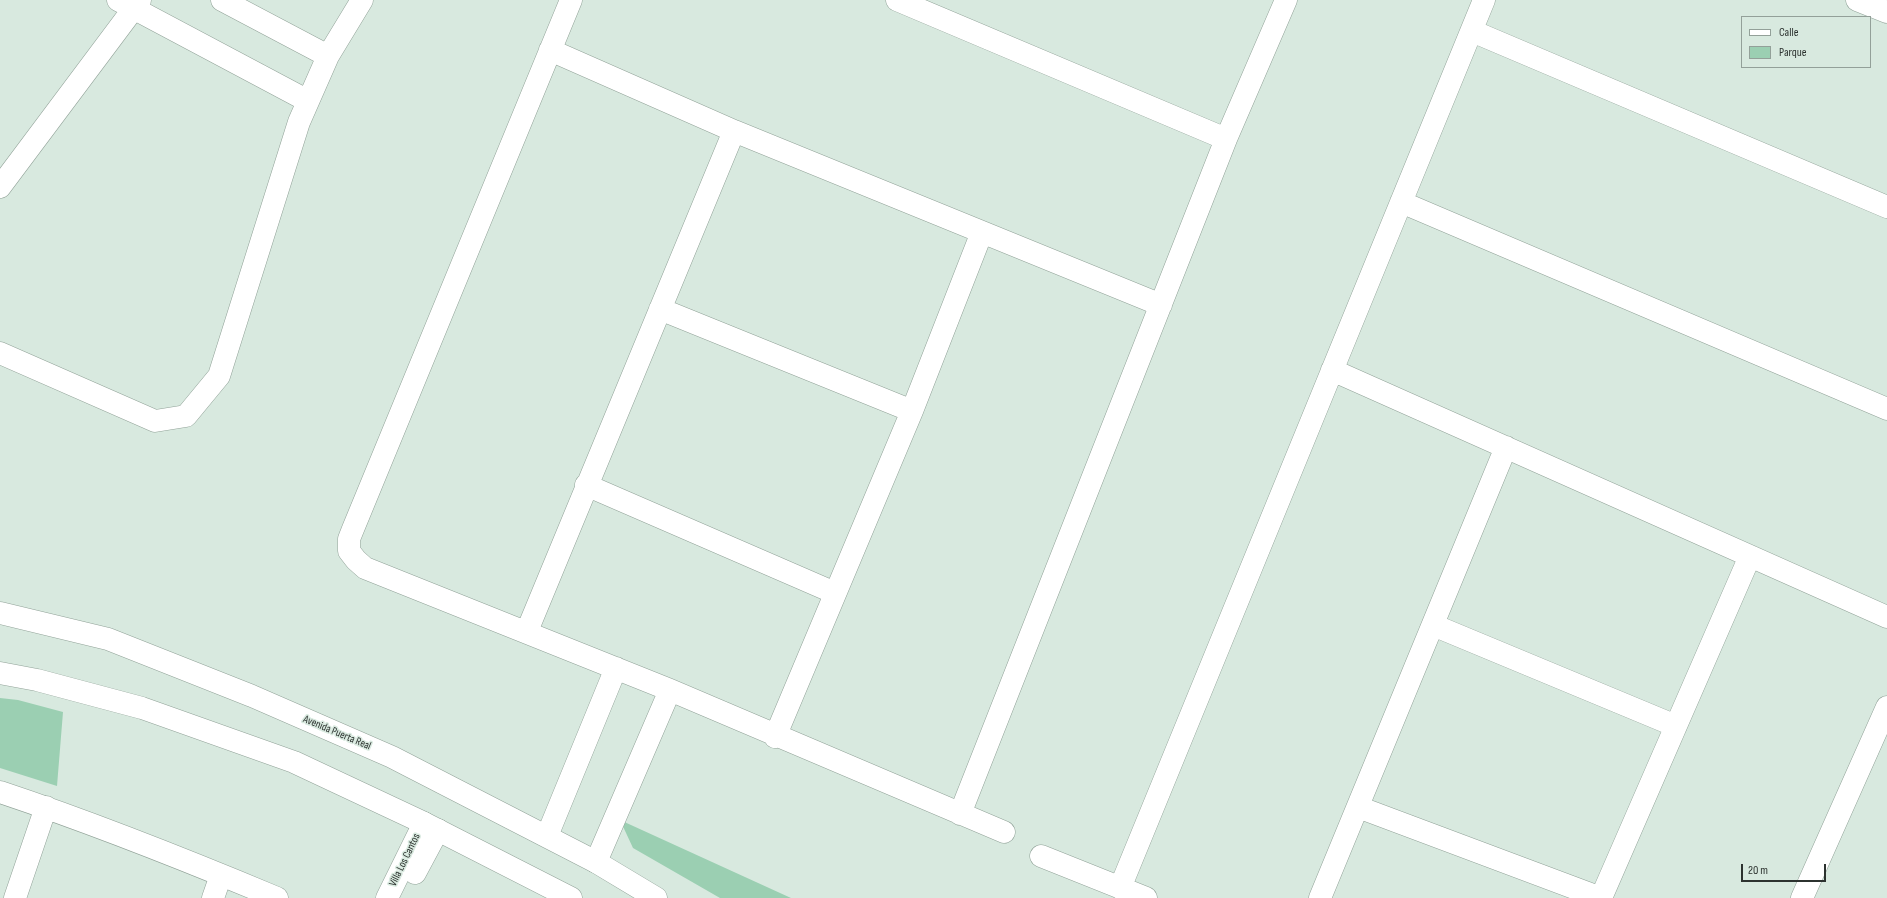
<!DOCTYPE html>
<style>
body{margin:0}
#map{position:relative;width:1887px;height:898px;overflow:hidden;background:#d8e9df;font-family:"Sofia Sans Condensed",sans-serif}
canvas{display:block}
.legend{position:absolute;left:1741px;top:16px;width:130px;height:52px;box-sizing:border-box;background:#d8e9df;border:1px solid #93a099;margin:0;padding:5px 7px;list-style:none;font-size:12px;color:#2c322f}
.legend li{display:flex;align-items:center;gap:8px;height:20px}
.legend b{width:20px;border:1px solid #93a099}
.scale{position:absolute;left:1741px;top:864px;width:85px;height:18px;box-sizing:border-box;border:2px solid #2c322f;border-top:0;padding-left:5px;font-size:12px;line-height:14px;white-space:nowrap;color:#2c322f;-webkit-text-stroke:3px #d8e9df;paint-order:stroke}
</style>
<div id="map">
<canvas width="1887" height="898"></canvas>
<ul class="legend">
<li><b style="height:5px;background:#fff"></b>Calle</li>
<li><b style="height:11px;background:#9bcfb2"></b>Parque</li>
</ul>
<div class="scale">20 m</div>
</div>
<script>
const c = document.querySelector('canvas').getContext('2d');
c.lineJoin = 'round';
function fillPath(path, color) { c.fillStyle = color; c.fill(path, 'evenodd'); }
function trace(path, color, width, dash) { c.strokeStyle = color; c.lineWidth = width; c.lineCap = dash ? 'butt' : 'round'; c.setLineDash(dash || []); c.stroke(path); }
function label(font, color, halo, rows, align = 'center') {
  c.font = font + ' "Sofia Sans Condensed",sans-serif'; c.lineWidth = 3; c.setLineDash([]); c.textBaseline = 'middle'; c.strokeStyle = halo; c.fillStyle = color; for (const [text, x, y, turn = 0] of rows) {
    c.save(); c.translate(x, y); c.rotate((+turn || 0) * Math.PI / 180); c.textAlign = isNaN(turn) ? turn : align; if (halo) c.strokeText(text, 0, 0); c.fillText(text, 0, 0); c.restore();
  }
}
const green = new Path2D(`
 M0,698L18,700L63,712L57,786L0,768Z
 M620,820L791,898H720L633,848Z`);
const street = new Path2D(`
 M118,0L308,101
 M222,0L328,56
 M571,0L353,529L349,539V551L356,560L365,568L670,690L1004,832
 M897,0L1226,139
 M1857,0L1887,12
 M1472,31L1887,207
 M550,50L734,131L1161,305
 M0,187L140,0
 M1401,202L1887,409
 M660,309L912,411
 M0,353L155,421L186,416L219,376L299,122L328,56L362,0
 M1332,370L1887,617
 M586,485L835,593
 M1433,625L1676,726
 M527,631L734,131
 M775,737L912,411L982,232
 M0,792C93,823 186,860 277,898
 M1358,807L1601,898
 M960,814L1226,139L1286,0
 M547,836L616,668
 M1041,856L1146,898
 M596,862L670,690
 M415,873L438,830
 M1120,888L1484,0
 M15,898L46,807
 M213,898L221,875
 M387,898L424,823
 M1320,898L1506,447
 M1601,898L1750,556
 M1802,898L1887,707`);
const secondary = new Path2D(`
 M0,613L108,639L252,696L392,757L596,862L656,898
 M0,673L37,680L142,708L294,762L424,823L571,898`);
const streetNames = [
 ["Avenida Puerta Real",337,733,23],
 ["Villa Los Cantos",405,860,-64]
];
fillPath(green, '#9bcfb2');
trace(street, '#91a298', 23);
trace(secondary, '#91a298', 23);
trace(street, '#fff', 22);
trace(secondary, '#fff', 22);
label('11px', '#2c322f', '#d8e9df', streetNames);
</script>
